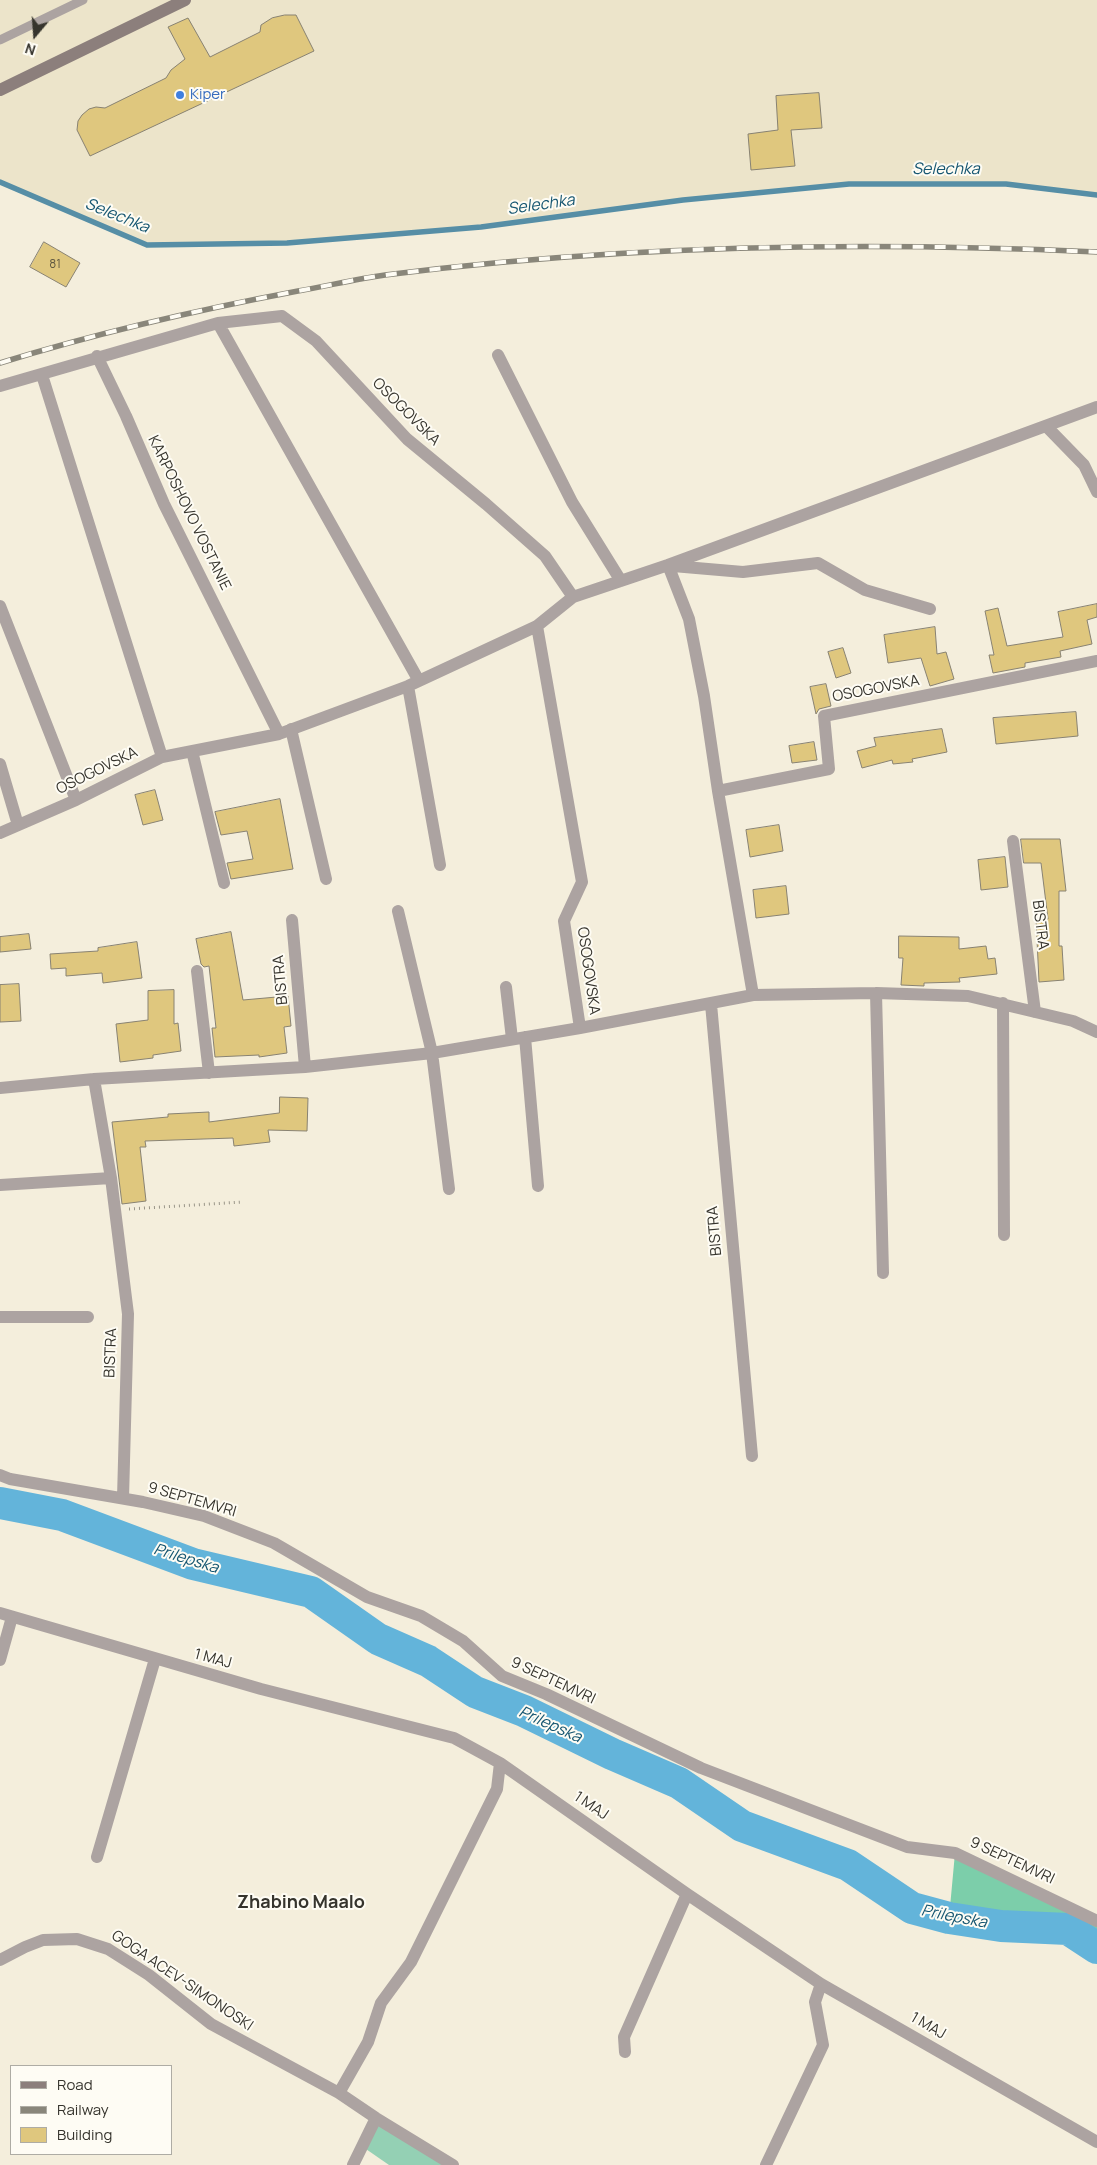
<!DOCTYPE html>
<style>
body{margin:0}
#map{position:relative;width:1097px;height:2165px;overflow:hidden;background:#f4eedc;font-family:Manrope,sans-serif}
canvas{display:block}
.legend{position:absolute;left:10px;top:2065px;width:162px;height:90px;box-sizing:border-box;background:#fefcf4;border:1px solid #aeaca4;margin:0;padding:6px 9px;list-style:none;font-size:15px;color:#36342d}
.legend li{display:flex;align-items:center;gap:10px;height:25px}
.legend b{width:25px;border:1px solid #aeaca4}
.north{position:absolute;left:10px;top:10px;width:50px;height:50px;-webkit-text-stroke:4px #fefcf4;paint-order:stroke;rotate:198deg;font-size:14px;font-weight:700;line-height:20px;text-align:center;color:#36342d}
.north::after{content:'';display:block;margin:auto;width:18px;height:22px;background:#36342d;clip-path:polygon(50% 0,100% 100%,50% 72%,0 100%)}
</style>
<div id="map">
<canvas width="1097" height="2165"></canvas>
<ul class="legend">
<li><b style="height:6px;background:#8c7f7c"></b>Road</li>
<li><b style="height:6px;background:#89867a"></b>Railway</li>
<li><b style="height:14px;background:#dfc77e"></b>Building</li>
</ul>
<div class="north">N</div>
</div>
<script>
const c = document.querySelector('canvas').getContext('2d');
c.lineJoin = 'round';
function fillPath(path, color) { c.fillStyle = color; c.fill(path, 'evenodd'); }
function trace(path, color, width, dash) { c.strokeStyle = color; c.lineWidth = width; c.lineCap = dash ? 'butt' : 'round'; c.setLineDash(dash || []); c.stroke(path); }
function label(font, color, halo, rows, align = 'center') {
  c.font = font + ' Manrope,sans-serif'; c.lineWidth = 4; c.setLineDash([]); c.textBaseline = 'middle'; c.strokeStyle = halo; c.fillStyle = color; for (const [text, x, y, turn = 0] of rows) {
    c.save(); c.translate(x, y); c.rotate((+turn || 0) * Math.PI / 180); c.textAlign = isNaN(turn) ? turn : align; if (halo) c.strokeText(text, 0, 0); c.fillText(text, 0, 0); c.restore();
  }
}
const built = new Path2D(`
 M0,0H1097V195L1006,184H849L683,200L481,227L287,243L147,245L0,182Z`);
const green = new Path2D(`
 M376,2118L453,2165H389L363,2147Z`);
const forest = new Path2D(`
 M955,1853L1097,1921V1948L1068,1929L1001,1926L949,1918Z`);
const stream = new Path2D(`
 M0,182L147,245L287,243L481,227L683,200L849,184H1006L1097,195`);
const river = new Path2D(`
 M0,1503L62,1515L193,1564L311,1592L378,1639L428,1661L475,1692L524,1711L612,1754L679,1783L742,1826L848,1865L912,1908L949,1918L1001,1926L1068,1929L1097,1948`);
const building = new Path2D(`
 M285,15H296L314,51L90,156L77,130L78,121L82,115L89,109L96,107L105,108L166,78L171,70L185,59L168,27L188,18L210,57L260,32L261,25L272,18Z
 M819,93L822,128L791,130L795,166L751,170L748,134L778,130L776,96Z
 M44,242L80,263L66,287L30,267Z
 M1097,604V617L1087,620L1092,644L1060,651L1061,657L1025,663V667L993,673L989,655H994L985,611L998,608L1007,646L1063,637L1058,612Z
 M935,627L937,654L946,652L954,679L930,686L921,658L888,663L884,635Z
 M843,648L851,673L836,678L828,652Z
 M826,684L831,706L819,709L816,714L810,687Z
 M1076,712L1078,736L996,744L993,718Z
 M942,729L947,752L912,759L913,762L893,764L892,760L862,768L857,751L876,746L874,738Z
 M814,742L817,760L792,763L789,746Z
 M155,790L163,820L143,825L135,795Z
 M280,799L293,869L231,879L227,863L253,859L247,831L221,835L215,812Z
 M779,825L783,851L750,857L746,830Z
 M1021,839H1060L1066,891H1059V946H1062L1064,980L1039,982L1036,918L1048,919L1041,863H1024Z
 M1005,857L1008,887L981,890L978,860Z
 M786,886L789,914L756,918L753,890Z
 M231,932L243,1000L288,996L291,1026L284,1027L287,1053L259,1057V1055L215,1057L212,1028H216L209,966L204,967L201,964L196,939Z
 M29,934L31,949L0,952V937Z
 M899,936L959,937V949L986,946L988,959L995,958L997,974L959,978L960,982L924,983V986L901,985L903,958H899Z
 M137,942L142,978L103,983L102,973L66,976V968L51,969L50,954L98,951V948Z
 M19,984L21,1021L0,1022V985Z
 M174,990V1024L178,1023L181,1051L153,1055V1058L120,1062L116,1024L148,1020V991Z
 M280,1097L308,1098L307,1131L268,1130L270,1142L234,1146L233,1138L145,1141L146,1147H140L146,1201L122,1204L112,1122L168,1117V1114L209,1112V1122L279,1113Z`);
const path = new Path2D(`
 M129,1209L243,1202`);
const service = new Path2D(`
 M0,40L83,0`);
const minor = new Path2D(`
 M218,323L419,681
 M498,355L572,502L621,581
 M97,356L126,416L164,504L279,734
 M42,375L162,757
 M0,386L218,323L282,316L316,341L407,439L486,504L545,556L573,597
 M1047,427L1084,465L1097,492
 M668,565L689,619L704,696L718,791L753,995
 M673,566L743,572L818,563L865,590L930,609
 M0,606L76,800
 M537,626L582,882L564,921L580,1028
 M408,686L440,865
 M291,729L326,879
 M192,751L224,883
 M0,764L18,825
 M718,791L829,769L824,716L1097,661
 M0,833L76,800L162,757L279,734L408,686L537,626L573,597L668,565L1097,407
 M1013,841L1035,1012
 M398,911L432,1053L449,1189
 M292,920L305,1067
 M197,971L209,1073
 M506,987L512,1039
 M876,993L883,1273
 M1003,1003L1004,1235
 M711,1004L752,1456
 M525,1037L538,1186
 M94,1079L111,1178L128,1314L123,1498
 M0,1088L94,1079L305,1067L432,1053L580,1028L753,995L876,993L968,996L1073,1021L1097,1032
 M0,1185L111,1178
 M0,1317H88
 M0,1475L10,1479L143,1502L204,1516L274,1543L367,1597L421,1616L463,1641L502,1676L546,1694L701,1768L907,1847L955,1853L1097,1921
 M0,1613L261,1689L454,1738L500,1763L687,1894L821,1984L1097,2142
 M0,1660L12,1617
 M97,1857L155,1659
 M0,1960L25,1947L43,1940L77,1939L108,1949L149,1975L211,2024L339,2093L376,2118L453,2165
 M625,2052L624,2037L687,1894
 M339,2093L368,2042L381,2003L411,1962L497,1789L500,1763
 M353,2165L376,2118
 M766,2165L823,2045L815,2002L821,1984`);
const secondary = new Path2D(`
 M0,90L185,0`);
const rail = new Path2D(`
 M0,363C97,333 197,310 298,291C327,286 356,279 385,275C621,245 860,241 1097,252`);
const markers = [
 [180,95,5,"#3f7fe0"]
];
const numberNames = [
 ["81",55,265]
];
const shopNames = [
 ["Kiper",190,95]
];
const streetNames = [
 ["OSOGOVSKA",406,412,45],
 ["KARPOSHOVO VOSTANIE",189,513,64],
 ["OSOGOVSKA",876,689,-11],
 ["OSOGOVSKA",97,771,-26],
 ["BISTRA",1040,925,83],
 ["OSOGOVSKA",588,971,82],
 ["BISTRA",281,980,-95],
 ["BISTRA",715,1231,-95],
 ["BISTRA",111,1353,-88],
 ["9 SEPTEMVRI",192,1500,16],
 ["1 MAJ",213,1659,15],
 ["9 SEPTEMVRI",553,1681,25],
 ["1 MAJ",591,1806,34],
 ["9 SEPTEMVRI",1012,1861,25],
 ["GOGA ACEV-SIMONOSKI",182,1981,34],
 ["1 MAJ",928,2026,30]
];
const waterNames = [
 ["Selechka",946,170],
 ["Selechka",541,205,-8],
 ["Selechka",117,216,22],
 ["Prilepska",186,1559,17],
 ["Prilepska",550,1725,24],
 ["Prilepska",954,1917,11]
];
const quarterNames = [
 ["Zhabino Maalo",301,1903]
];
fillPath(built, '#ece4ca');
fillPath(green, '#94d0b4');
fillPath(forest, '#7cceaa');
trace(stream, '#568ea6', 5.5);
trace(river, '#63b4da', 32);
fillPath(building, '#dfc77e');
trace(building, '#888272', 1);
trace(path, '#999588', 3, [1, 4]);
trace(service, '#aca3a1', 9);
trace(minor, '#aca3a1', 12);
trace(secondary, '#8c7f7c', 12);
trace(rail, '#89867a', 5.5);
trace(rail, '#fefcf4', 4, [11]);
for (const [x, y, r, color] of markers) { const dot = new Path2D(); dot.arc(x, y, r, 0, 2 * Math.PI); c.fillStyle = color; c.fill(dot); trace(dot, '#fefcf4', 2); }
label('12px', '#605941', null, numberNames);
label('15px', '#366cbe', '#fefcf4', shopNames, 'left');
label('15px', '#36342d', '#fefcf4', streetNames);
label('italic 16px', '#165671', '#fefcf4', waterNames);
label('bold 18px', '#36342d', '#fefcf4', quarterNames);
</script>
